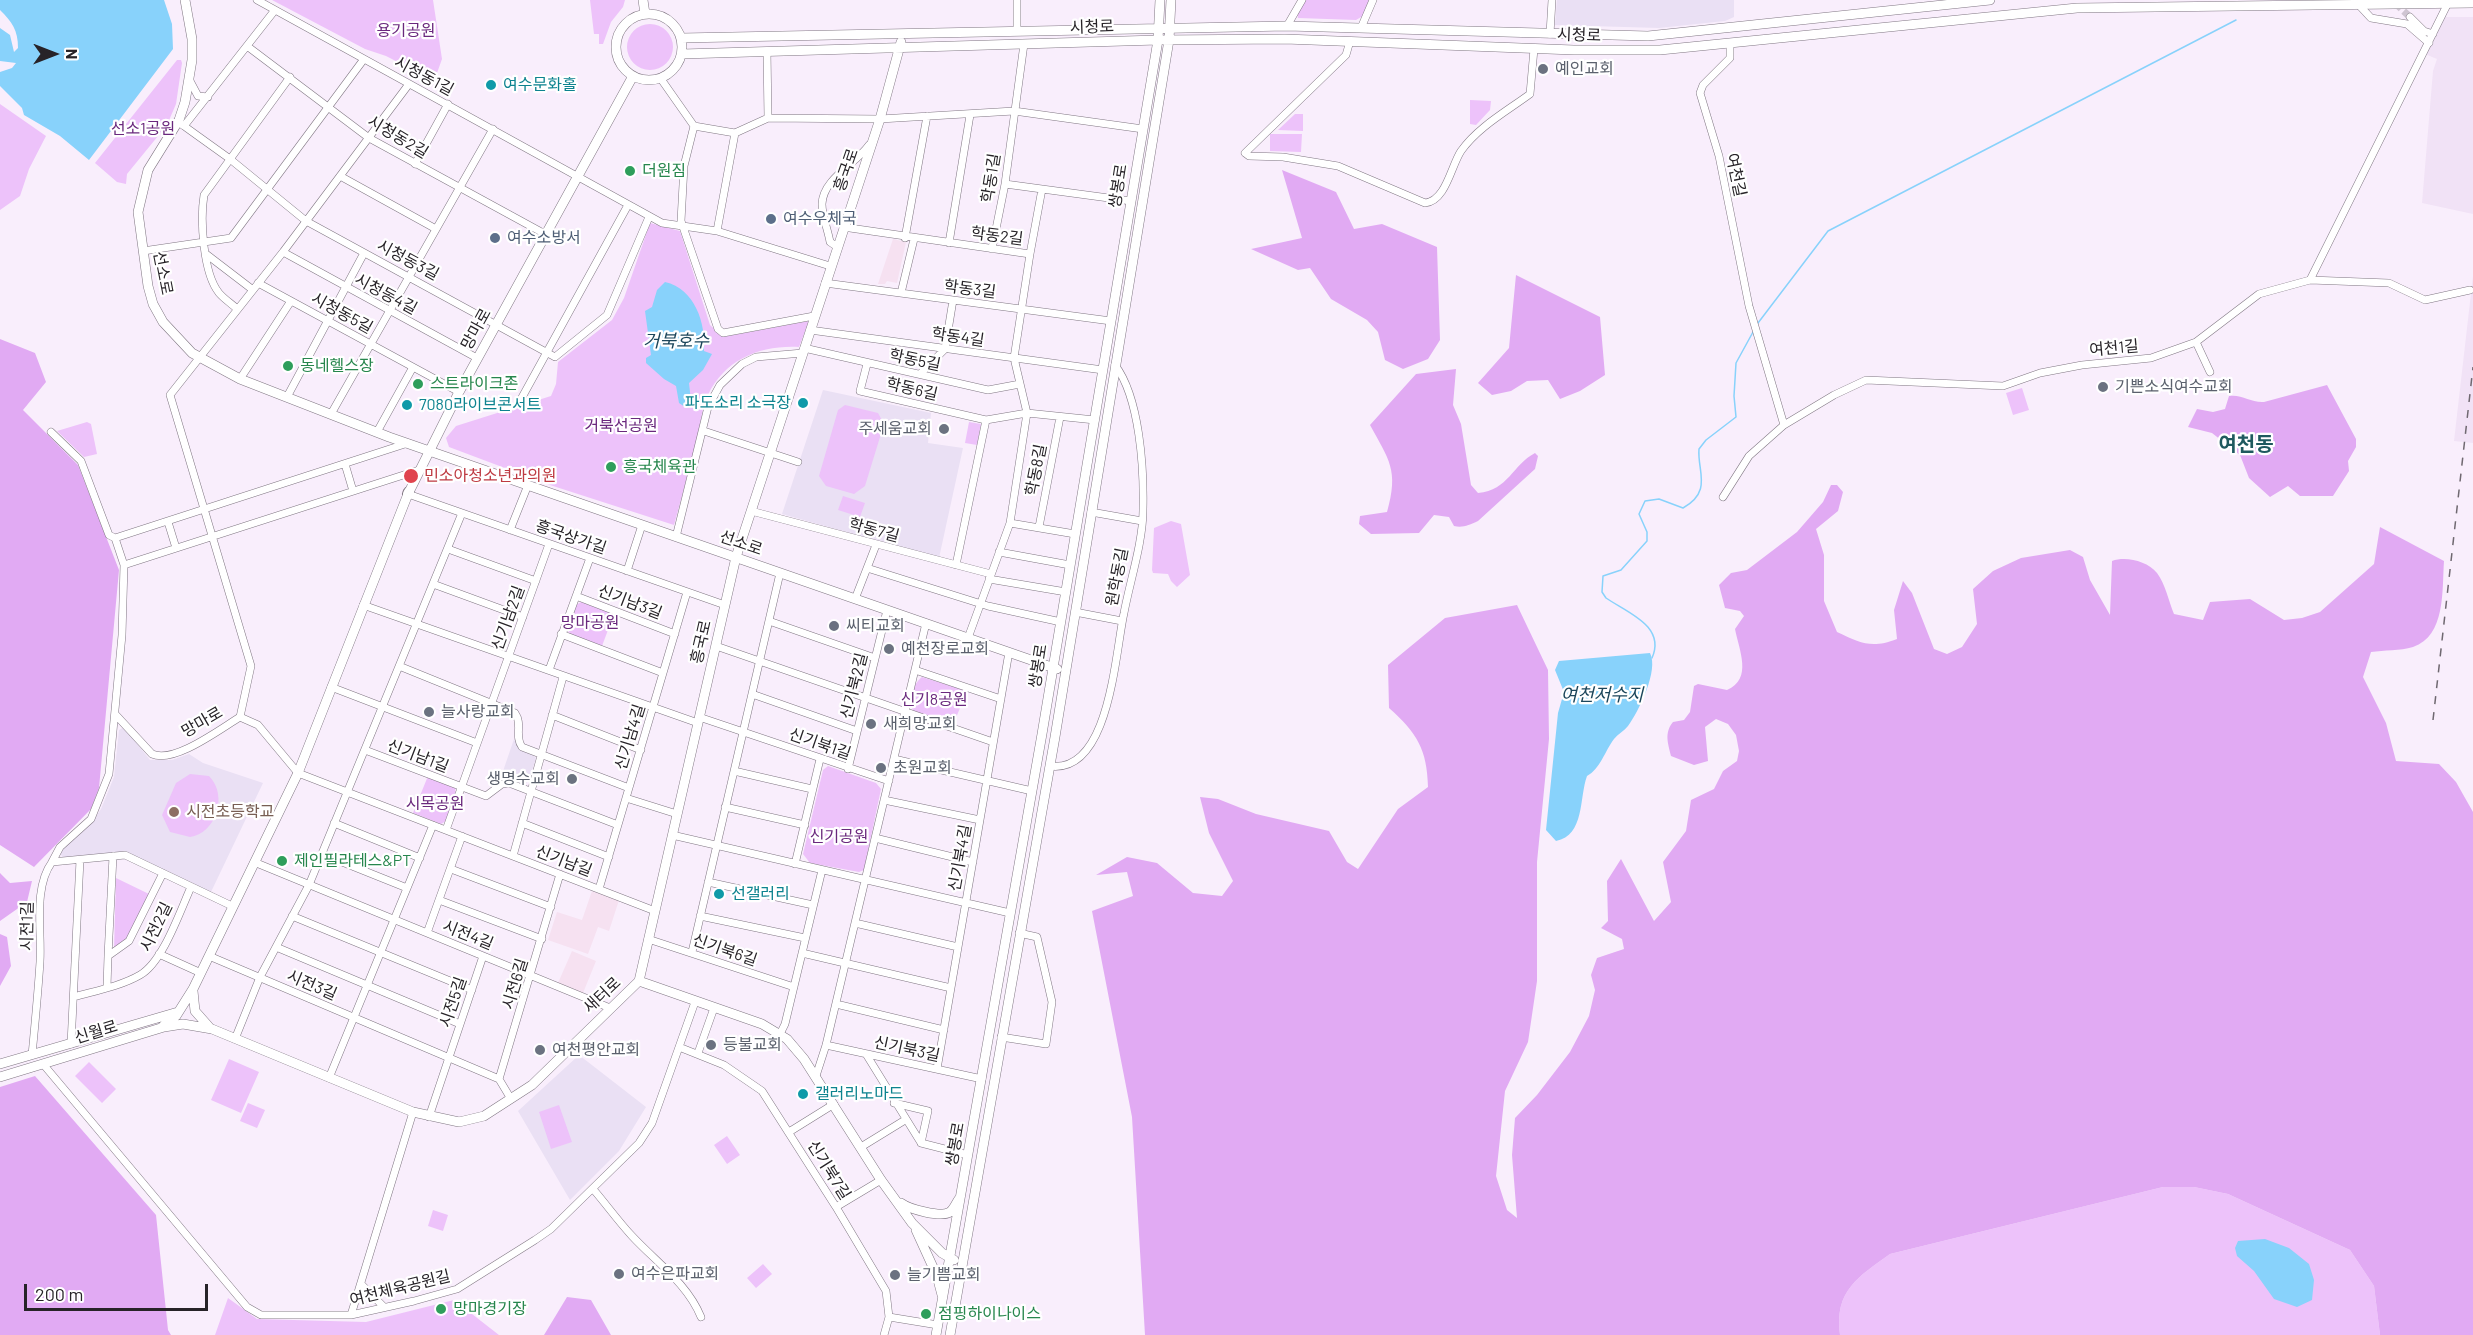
<!DOCTYPE html>
<meta charset="utf-8">
<style>
body{margin:0}
#map{position:relative;width:2473px;height:1335px;overflow:hidden;background:#f9eefc;font-family:Barlow,sans-serif}
canvas{display:block}
.north{position:absolute;left:24px;top:24px;width:60px;height:60px;-webkit-text-stroke:4px #fff;paint-order:stroke;rotate:90deg;font-size:16px;font-weight:700;line-height:24px;text-align:center;color:#272328}
.north::after{content:'';display:block;margin:auto;width:21px;height:27px;background:#272328;clip-path:polygon(50% 0,100% 100%,50% 72%,0 100%)}
.scale{position:absolute;left:24px;top:1284px;width:184px;height:27px;box-sizing:border-box;border:3px solid #272328;border-top:0;padding-left:8px;font-size:18px;line-height:21px;white-space:nowrap;color:#272328;-webkit-text-stroke:4px #fff;paint-order:stroke}
</style>
<div id="map">
<canvas width="2473" height="1335"></canvas>
<div class="north">N</div>
<div class="scale">200 m</div>
</div>
<script>
const c = document.querySelector('canvas').getContext('2d');
c.lineJoin = 'round';
function fillPath(path, color) { c.fillStyle = color; c.fill(path, 'evenodd'); }
function trace(path, color, width, dash) { c.strokeStyle = color; c.lineWidth = width; c.lineCap = dash ? 'butt' : 'round'; c.setLineDash(dash || []); c.stroke(path); }
function label(font, color, halo, rows, align = 'center') {
  c.font = font + ' Barlow,"Noto Sans KR",sans-serif'; c.lineWidth = 4.5; c.setLineDash([]); c.textBaseline = 'middle'; c.strokeStyle = halo; c.fillStyle = color; for (const [text, x, y, turn = 0] of rows) {
    c.save(); c.translate(x, y); c.rotate((+turn || 0) * Math.PI / 180); c.textAlign = isNaN(turn) ? turn : align; if (halo) c.strokeText(text, 0, 0); c.fillText(text, 0, 0); c.restore();
  }
}
const commercial = new Path2D(`
 M893,239L906,242L897,283L887,281L885,284H878Z
 M592,891L619,900L609,931L598,927L588,954L548,940L557,912L582,920Z
 M572,951L596,961L583,993L558,983Z`);
const built = new Path2D(`
 M2445,17H2473V214L2422,203L2433,71L2437,59L2425,54Z
 M2473,276V443L2454,441Z`);
const education = new Path2D(`
 M1557,0H1734V17L1725,21L1659,28L1555,25Z
 M823,390L931,413L928,443L963,448L939,558L782,514Z
 M124,727L150,760H172L189,754L203,763L263,783L211,892L126,852L63,858L60,853L69,842L89,826L101,809L114,777L119,730Z
 M514,739L536,758L529,781L525,784L501,777Z
 M579,1055L646,1107L619,1151L570,1200L518,1111Z`);
const green = new Path2D(`
 M272,0H433L442,59L437,73L425,76L386,56L365,49Z
 M590,0H625L623,7L611,22L603,44H599V34H594Z
 M1305,0H1369L1363,16L1356,20L1298,18L1297,12Z
 M627 47a23 23 0 1 1 46 0a23 23 0 1 1-46 0Z
 M177,60H181L182,63L176,104L167,125L127,174L126,184L117,182L95,163Z
 M1470,100L1491,101L1490,110L1476,125L1470,124Z
 M0,104L46,136L29,169L20,196L0,210Z
 M1295,114H1303V131L1278,130Z
 M1270,134H1302L1301,152L1270,151Z
 M650,223L680,231L710,325L723,337L809,321L799,347C761,345 725,359 708,395C701,409 701,425 697,440C689,468 682,497 674,525L550,485L449,447L446,438L456,426L551,396L556,384L558,362L612,320L624,298Z
 M2022,388L2029,410L2013,415L2006,393Z
 M845,405L878,413L884,424L865,486L854,494L826,486L819,476L838,410Z
 M87,422L91,424L97,454L84,457L57,431Z
 M969,422L981,424L977,445L965,443Z
 M843,496L865,503L860,517L838,510Z
 M1171,521L1181,524L1190,575L1177,587L1171,581L1168,574L1153,573L1152,570L1154,528Z
 M581,602L614,614L602,646L570,634L567,629L576,605Z
 M922,677L967,691L953,725L914,713C908,701 912,685 922,677Z
 M828,766L876,783L881,789L864,870L859,872L810,863L803,854L823,770Z
 M190,774L209,776C229,796 215,834 190,837L170,832L162,815L176,783Z
 M428,776L455,788L456,794L446,821L441,824L413,813Z
 M116,878L149,894L128,937L114,950Z
 M229,1059L259,1072L241,1113L211,1100Z
 M89,1062L116,1089L102,1103L75,1076Z
 M248,1103L265,1110L257,1128L240,1121Z
 M559,1105L572,1142L551,1149L539,1112Z
 M727,1136L740,1155L727,1164L714,1145Z
 M2163,1187H2194L2228,1194L2350,1250L2374,1286L2380,1335H1840C1834,1291 1858,1277 1890,1254Z
 M433,1210L448,1215L443,1231L428,1226Z
 M763,1264L772,1274L756,1288L747,1278Z
 M228,1298L257,1319L366,1322L454,1300L499,1335H215Z`);
const forest = new Path2D(`
 M1282,170L1336,192L1354,229L1382,224L1437,247L1440,340L1428,359L1403,369L1385,360L1378,332L1367,320L1331,299L1310,268L1298,270L1251,249L1302,238Z
 M1516,275L1600,317L1605,375L1580,391L1560,399L1548,380L1527,381L1511,391L1492,395L1478,383L1509,348Z
 M0,339L35,353L46,382L23,410L78,465L119,570L99,788L91,809L34,867L0,845Z
 M1456,369L1453,405L1461,424L1471,485L1478,493C1509,490 1512,465 1535,453L1538,456L1535,469L1478,521C1469,525 1463,528 1454,526L1449,517L1434,515L1419,533L1371,534L1359,524L1360,516L1387,512C1399,470 1389,460 1370,425L1416,374Z
 M2327,385L2356,439V447L2348,461L2349,471L2333,496H2300L2288,486L2270,497L2249,478L2240,455L2212,433L2188,427L2197,409L2213,412L2225,409L2229,396C2242,394 2251,403 2264,402Z
 M1831,485H1837L1843,492L1838,511L1816,529L1824,555V601L1837,632C1861,643 1871,649 1897,639L1894,610L1903,581L1912,593L1934,649L1947,654L1962,647L1977,624L1973,589L1993,571L2021,558L2070,550L2083,557L2090,580L2110,615L2112,561C2126,556 2147,561 2157,573C2165,583 2169,602 2174,614L2203,620L2210,602L2250,599L2284,620L2302,618L2320,612L2374,564L2380,527L2444,561C2442,590 2446,636 2413,647C2400,651 2384,650 2371,652L2363,677L2386,723L2396,761L2439,764L2456,782L2473,812V1335H2380L2374,1286L2350,1250L2228,1194L2194,1187H2163L1890,1254C1858,1277 1834,1291 1840,1335H1145L1132,1117L1092,911L1133,896L1127,872L1096,875L1127,857L1157,863L1193,893L1222,896L1233,881L1209,833L1200,797L1218,799L1256,814L1329,831L1347,862L1358,869L1398,809L1428,787C1427,749 1417,733 1389,708L1388,665L1445,618L1517,605L1548,670L1549,739L1537,862V981L1528,1042L1505,1091L1496,1176L1507,1210L1517,1218L1512,1155L1515,1118L1537,1095L1570,1052L1589,1016L1595,990L1591,975L1597,958L1624,949L1622,939L1601,928L1608,921L1607,881L1621,859L1654,921L1671,902L1663,862L1686,831L1691,800L1714,789L1723,771L1737,761L1739,751L1736,735L1728,724L1716,719L1705,727L1708,761L1694,765L1671,756C1668,743 1664,733 1673,722L1684,720L1690,712L1694,686L1698,684L1727,690C1753,679 1739,650 1735,629L1744,616L1740,611L1725,608L1719,585L1731,573L1747,570L1797,532L1823,502Z
 M0,873L10,883L32,881L27,902L0,921Z
 M0,934L7,937L11,966L0,986Z
 M35,1076L156,1215L168,1330L171,1335H0V1087Z
 M567,1297L591,1300L611,1335H544Z`);
const water = new Path2D(`
 M0,0H164L172,24L173,49L89,160L60,136L24,115L22,108L0,86V72L12,68L16,63L0,61V28L10,35L14,52L18,48C18,30 12,22 0,10Z
 M665,282C695,289 706,323 704,351L712,354L703,370L689,383L691,401L685,407L679,403L676,386L664,379L646,363V358L651,355L645,311L652,307L657,290Z
 M1650,653C1659,670 1639,711 1628,726C1624,731 1618,734 1614,739C1605,751 1600,769 1587,776C1579,798 1585,835 1556,841L1546,830L1558,713L1564,692L1555,670L1559,661Z
 M2265,1239L2289,1248L2309,1264L2314,1280L2312,1300L2297,1307L2274,1299L2254,1271L2237,1256L2235,1248L2238,1241Z`);
const stream = new Path2D(`
 M1758,323L1828,231L2236,20
 M1652,658C1666,626 1628,613 1606,598L1602,592L1603,576L1621,570L1647,541V532L1639,514L1645,501L1659,499L1683,508C1713,491 1697,471 1699,449L1706,440L1736,417L1734,396L1736,363L1753,332`);
const minorTunnel = new Path2D(`
 M2396,4L2410,17`);
const minor = new Path2D(`
 M257,0L662,223L717,231L830,266
 M2358,4L2371,18L2407,24L2429,43
 M2410,17L2424,31L2433,34
 M1287,26L1302,0
 M1361,28L1373,0
 M1017,31V0
 M1550,34L1552,0
 M1350,41L1346,55L1245,153L1249,156L1283,157L1338,166L1425,203C1446,201 1451,166 1461,151C1478,127 1507,111 1530,94L1534,49
 M247,46L369,138L545,234
 M767,51L768,118
 M661,79L694,126L735,133L768,118L880,119L1014,111L1143,129
 M190,81L198,96L208,97
 M181,124L184,126L275,10
 M184,126L230,159L306,221L555,357L607,315L649,217
 M694,126L684,166L681,221L718,329L723,333L814,316
 M415,164L448,104
 M340,176L436,229
 M1005,184L1042,189
 M843,227L1030,254L1042,189L1131,201
 M717,231L735,133
 M905,238L927,116
 M949,243L970,115
 M836,246L830,242C828,230 822,216 822,204C823,178 856,164 869,145
 M992,249L1005,184L1024,44
 M143,251L231,238L364,59
 M283,252L477,358
 M206,254L253,290
 M2310,280L2448,3
 M258,283L459,392
 M825,283L1111,321
 M901,293L914,239
 M237,309C232,304 224,299 219,293C203,273 200,220 204,195L290,77
 M810,330L1103,370
 M2196,342L2210,372
 M804,348L988,390L1020,384
 M867,364L860,391L986,420L1027,413L1095,420
 M920,374L945,349L953,300
 M240,379L291,301
 M287,397L364,253
 M520,401L628,205
 M331,414L493,129
 M1784,425L1834,395L1866,380L2003,386L2040,373L2082,365L2151,358L2196,342L2259,294L2310,280L2389,283L2425,300L2470,290
 M704,431L798,462
 M51,432L81,461L109,535L115,538L124,565L122,635L109,774L91,819L60,847L52,862
 M377,432L413,367
 M345,464L353,491
 M408,494L725,605
 M1723,497L1749,456L1784,425L1749,306L1719,156L1700,93L1703,85L1730,58V43
 M751,511L991,574
 M1091,512L1142,521
 M168,522L176,548
 M1010,523L1075,534
 M1039,527L1060,417
 M510,530L528,485
 M676,537L708,407L720,385L742,364L756,357L803,353
 M115,538L408,443
 M448,549L536,581
 M999,552L1070,565
 M124,565L419,470
 M956,565L986,420
 M867,568L988,606L1061,622
 M627,571L642,525
 M989,579L1066,592
 M433,584L523,617
 M576,596L675,634
 M855,599L876,545
 M363,605L698,723
 M1075,612L1122,621
 M769,621L875,658
 M561,634L663,673
 M968,638L1010,523L1027,413L1014,358L1030,254
 M716,646L993,742
 M399,666L515,713C523,724 514,736 522,747L629,788
 M549,670L590,558
 M915,670L1001,699
 M331,687L477,743
 M752,694L857,731
 M115,714L152,754C174,764 220,729 240,717L258,725L298,773L655,911
 M552,715L641,750
 M240,717L251,666L170,395L283,252L409,84
 M699,717L889,781
 M365,750L486,796L502,784L509,783L618,825
 M894,759L1032,791
 M1050,766C1110,774 1115,653 1124,613C1130,581 1143,542 1143,510C1144,469 1140,398 1115,365
 M848,769L887,610
 M734,771L812,789
 M626,798L677,814
 M884,800L980,820
 M725,807L805,825
 M334,823L420,858
 M522,823L609,857
 M446,830L549,544
 M672,835L1010,913
 M875,838L973,862
 M322,854L407,888
 M513,856L563,677
 M254,862L610,1008
 M795,864L820,759
 M451,869L551,907
 M708,882L813,905
 M599,889L687,592
 M439,900L542,939
 M292,916L472,990
 M700,916L805,938
 M855,923L958,947
 M427,933L462,836
 M648,939L794,987
 M276,947L460,1024
 M692,952L780,573
 M802,953L951,988
 M159,954L201,973
 M108,956L113,856
 M209,956L499,1079
 M107,987L108,956L129,941L163,873
 M74,997C95,991 121,986 140,975C163,962 180,911 191,887
 M836,1004L944,1030
 M780,1034L785,1024L822,870
 M1001,1037L1046,1044L1052,1002L1037,937L1019,933
 M235,1039L260,977L309,885L462,513
 M71,1044L80,860
 M826,1045L982,1079
 M679,1047L724,1065L762,1091L836,1207L886,1291L889,1317L884,1335
 M698,1053L714,1008
 M866,1054L921,1143L968,1155
 M32,1055C35,1024 38,993 40,962C42,931 33,888 52,862L125,855L232,906
 M43,1064L247,1307L261,1315H351L414,1301L457,1289L535,1240L551,1229L639,1143L652,1123L695,1002
 M937,1069L1009,652
 M816,1076L826,1045L926,623
 M329,1078L433,825
 M511,1099L499,1079L560,874
 M894,1103L928,1111L921,1143
 M429,1117L483,956
 M789,1132L834,1104
 M861,1147L905,1120
 M593,1189C606,1204 618,1221 632,1236C656,1262 687,1283 701,1317
 M836,1207L881,1180
 M362,1285L384,1307
 M351,1315L413,1112
 M889,1317L938,1325`);
const tertiary = new Path2D(`
 M185,0L192,39V60L185,102L179,120L148,170L138,212L148,286L153,304L163,322L192,353L240,379L389,437L1057,669
 M643,0L645,14
 M616 47a33 33 0 1 1 66 0a33 33 0 1 1-66 0Z
 M681,38L1287,26L1648,36L1990,0
 M682,54L1158,40L1285,39L1574,50H1660L2077,8L2473,3
 M409,492L459,392L633,76
 M639,981L736,557L880,119L901,42
 M193,991L195,1011L210,1028
 M163,1026L176,1016L193,989L298,773L408,494
 M0,1064L178,1012
 M0,1077L164,1027L183,1024L212,1029L413,1112L459,1122L484,1116L532,1085L639,981L762,1024L787,1039L804,1059L881,1180L912,1223L942,1253L954,1260
 M901,1203C909,1209 941,1218 950,1212C954,1209 956,1203 959,1199
 M916,1230L937,1276L942,1295
 M936,1335L1042,734L1158,40L1160,0
 M950,1335L1055,737L1169,40L1171,0`);
const secondary = new Path2D(`
 M408,494L409,492`);
const rail = new Path2D(`
 M2433,720L2473,367`);
const markers = [
 [1543,69,6,"#6b7280"],
 [491,85,6,"#0f9aa8"],
 [630,171,6,"#2e9e5b"],
 [771,219,6,"#5c6f8a"],
 [495,238,6,"#5c6f8a"],
 [288,366,6,"#2e9e5b"],
 [418,384,6,"#2e9e5b"],
 [2103,387,6,"#6b7280"],
 [803,403,6,"#0f9aa8"],
 [407,405,6,"#0f9aa8"],
 [944,429,6,"#6b7280"],
 [611,467,6,"#2e9e5b"],
 [411,476,8,"#e0444e"],
 [834,626,6,"#6b7280"],
 [889,649,6,"#6b7280"],
 [429,712,6,"#6b7280"],
 [871,724,6,"#6b7280"],
 [881,768,6,"#6b7280"],
 [572,779,6,"#6b7280"],
 [174,812,6,"#8d6e63"],
 [282,861,6,"#2e9e5b"],
 [719,894,6,"#0f9aa8"],
 [711,1045,6,"#6b7280"],
 [540,1050,6,"#6b7280"],
 [803,1094,6,"#0f9aa8"],
 [619,1274,6,"#6b7280"],
 [895,1275,6,"#6b7280"],
 [441,1309,6,"#2e9e5b"],
 [926,1314,6,"#2e9e5b"]
];
const streetNames = [
 ["시청로",1092,27,-2],
 ["시청로",1579,35,2],
 ["시청동1길",424,76,28],
 ["시청동2길",398,137,31],
 ["흥국로",846,170,-71],
 ["여천길",1736,175,78],
 ["학동1길",991,178,-81],
 ["쌍봉로",1118,186,-81],
 ["학동2길",997,236,7],
 ["시청동3길",408,260,28],
 ["선소로",163,273,79],
 ["학동3길",970,289,7],
 ["시청동4길",386,294,28],
 ["시청동5길",342,313,29],
 ["망마로",476,329,-61],
 ["학동4길",958,337,8],
 ["여천1길",2114,348,-5],
 ["학동5길",915,360,12],
 ["학동6길",912,389,13],
 ["학동8길",1036,470,-79],
 ["학동7길",874,530,15],
 ["흥국상가길",571,537,19],
 ["선소로",741,543,19],
 ["원학동길",1117,577,-79],
 ["신기남3길",630,602,21],
 ["신기남2길",508,618,-70],
 ["흥국로",701,642,-77],
 ["쌍봉로",1038,666,-81],
 ["신기북2길",854,686,-76],
 ["망마로",202,722,-30],
 ["신기남4길",630,737,-73],
 ["신기북1길",820,744,19],
 ["신기남1길",418,756,21],
 ["신기북4길",960,858,-80],
 ["신기남길",564,861,21],
 ["시전1길",27,926,-89],
 ["시전2길",156,927,-64],
 ["시전4길",468,935,22],
 ["신기북6길",725,950,19],
 ["시전6길",515,984,-73],
 ["시전3길",312,985,23],
 ["새터로",602,995,-43],
 ["시전5길",453,1002,-71],
 ["신월로",96,1032,-17],
 ["신기북3길",907,1049,12],
 ["쌍봉로",955,1144,-80],
 ["신기북7길",829,1170,58],
 ["여천체육공원길",400,1288,-14]
];
const parkNames = [
 ["용기공원",406,31],
 ["선소1공원",143,129],
 ["거북선공원",621,426],
 ["망마공원",590,623],
 ["신기8공원",934,700],
 ["시목공원",435,804],
 ["신기공원",839,837]
];
const worshipNames = [
 ["예인교회",1555,69],
 ["기쁜소식여수교회",2115,387],
 ["주세움교회",932,429,"right"],
 ["씨티교회",846,626],
 ["예천장로교회",901,649],
 ["늘사랑교회",441,712],
 ["새희망교회",883,724],
 ["초원교회",893,768],
 ["생명수교회",560,779,"right"],
 ["등불교회",723,1045],
 ["여천평안교회",552,1050],
 ["여수은파교회",631,1274],
 ["늘기쁨교회",907,1275]
];
const cultureNames = [
 ["여수문화홀",503,85],
 ["파도소리 소극장",791,403,"right"],
 ["7080라이브콘서트",419,405],
 ["선갤러리",731,894],
 ["갤러리노마드",815,1094]
];
const leisureNames = [
 ["더원짐",642,171],
 ["동네헬스장",300,366],
 ["스트라이크존",430,384],
 ["흥국체육관",623,467],
 ["제인필라테스&PT",294,861],
 ["망마경기장",453,1309],
 ["점핑하이나이스",938,1314]
];
const serviceNames = [
 ["여수우체국",783,219],
 ["여수소방서",507,238]
];
const healthNames = [
 ["민소아청소년과의원",424,476]
];
const educationNames = [
 ["시전초등학교",186,812]
];
const waterNames = [
 ["거북호수",676,341],
 ["여천저수지",1602,695]
];
const quarterNames = [
 ["여천동",2246,444]
];
fillPath(commercial, '#f6e1f1');
fillPath(built, '#f1e2f6');
fillPath(education, '#eae0f4');
fillPath(green, '#edc2fa');
fillPath(forest, '#e1aaf3');
fillPath(water, '#88d2fb');
trace(stream, '#88d2fb', 1.5);
trace(minorTunnel, '#cfc5d2', 7, [7, 3.5]);
trace(minor, '#807783', 8);
trace(tertiary, '#807783', 10);
trace(secondary, '#807783', 12);
trace(minor, '#fff', 7);
trace(tertiary, '#fff', 9);
trace(secondary, '#fff', 10);
trace(rail, '#6f6870', 1.5, [8, 8]);
for (const [x, y, r, color] of markers) { const dot = new Path2D(); dot.arc(x, y, r, 0, 2 * Math.PI); c.fillStyle = color; c.fill(dot); trace(dot, '#fff', 2); }
label('16px', '#272328', '#fff', streetNames);
label('16px', '#6a287d', '#fff', parkNames);
label('16px', '#5b616d', '#fff', worshipNames, 'left');
label('16px', '#0d838f', '#fff', cultureNames, 'left');
label('16px', '#27864d', '#fff', leisureNames, 'left');
label('16px', '#4e5e75', '#fff', serviceNames, 'left');
label('16px', '#be3a42', '#fff', healthNames, 'left');
label('16px', '#785e54', '#fff', educationNames, 'left');
label('italic 18px', '#1c465b', '#fff', waterNames);
label('bold 20px', '#1f595f', '#fff', quarterNames);
</script>
